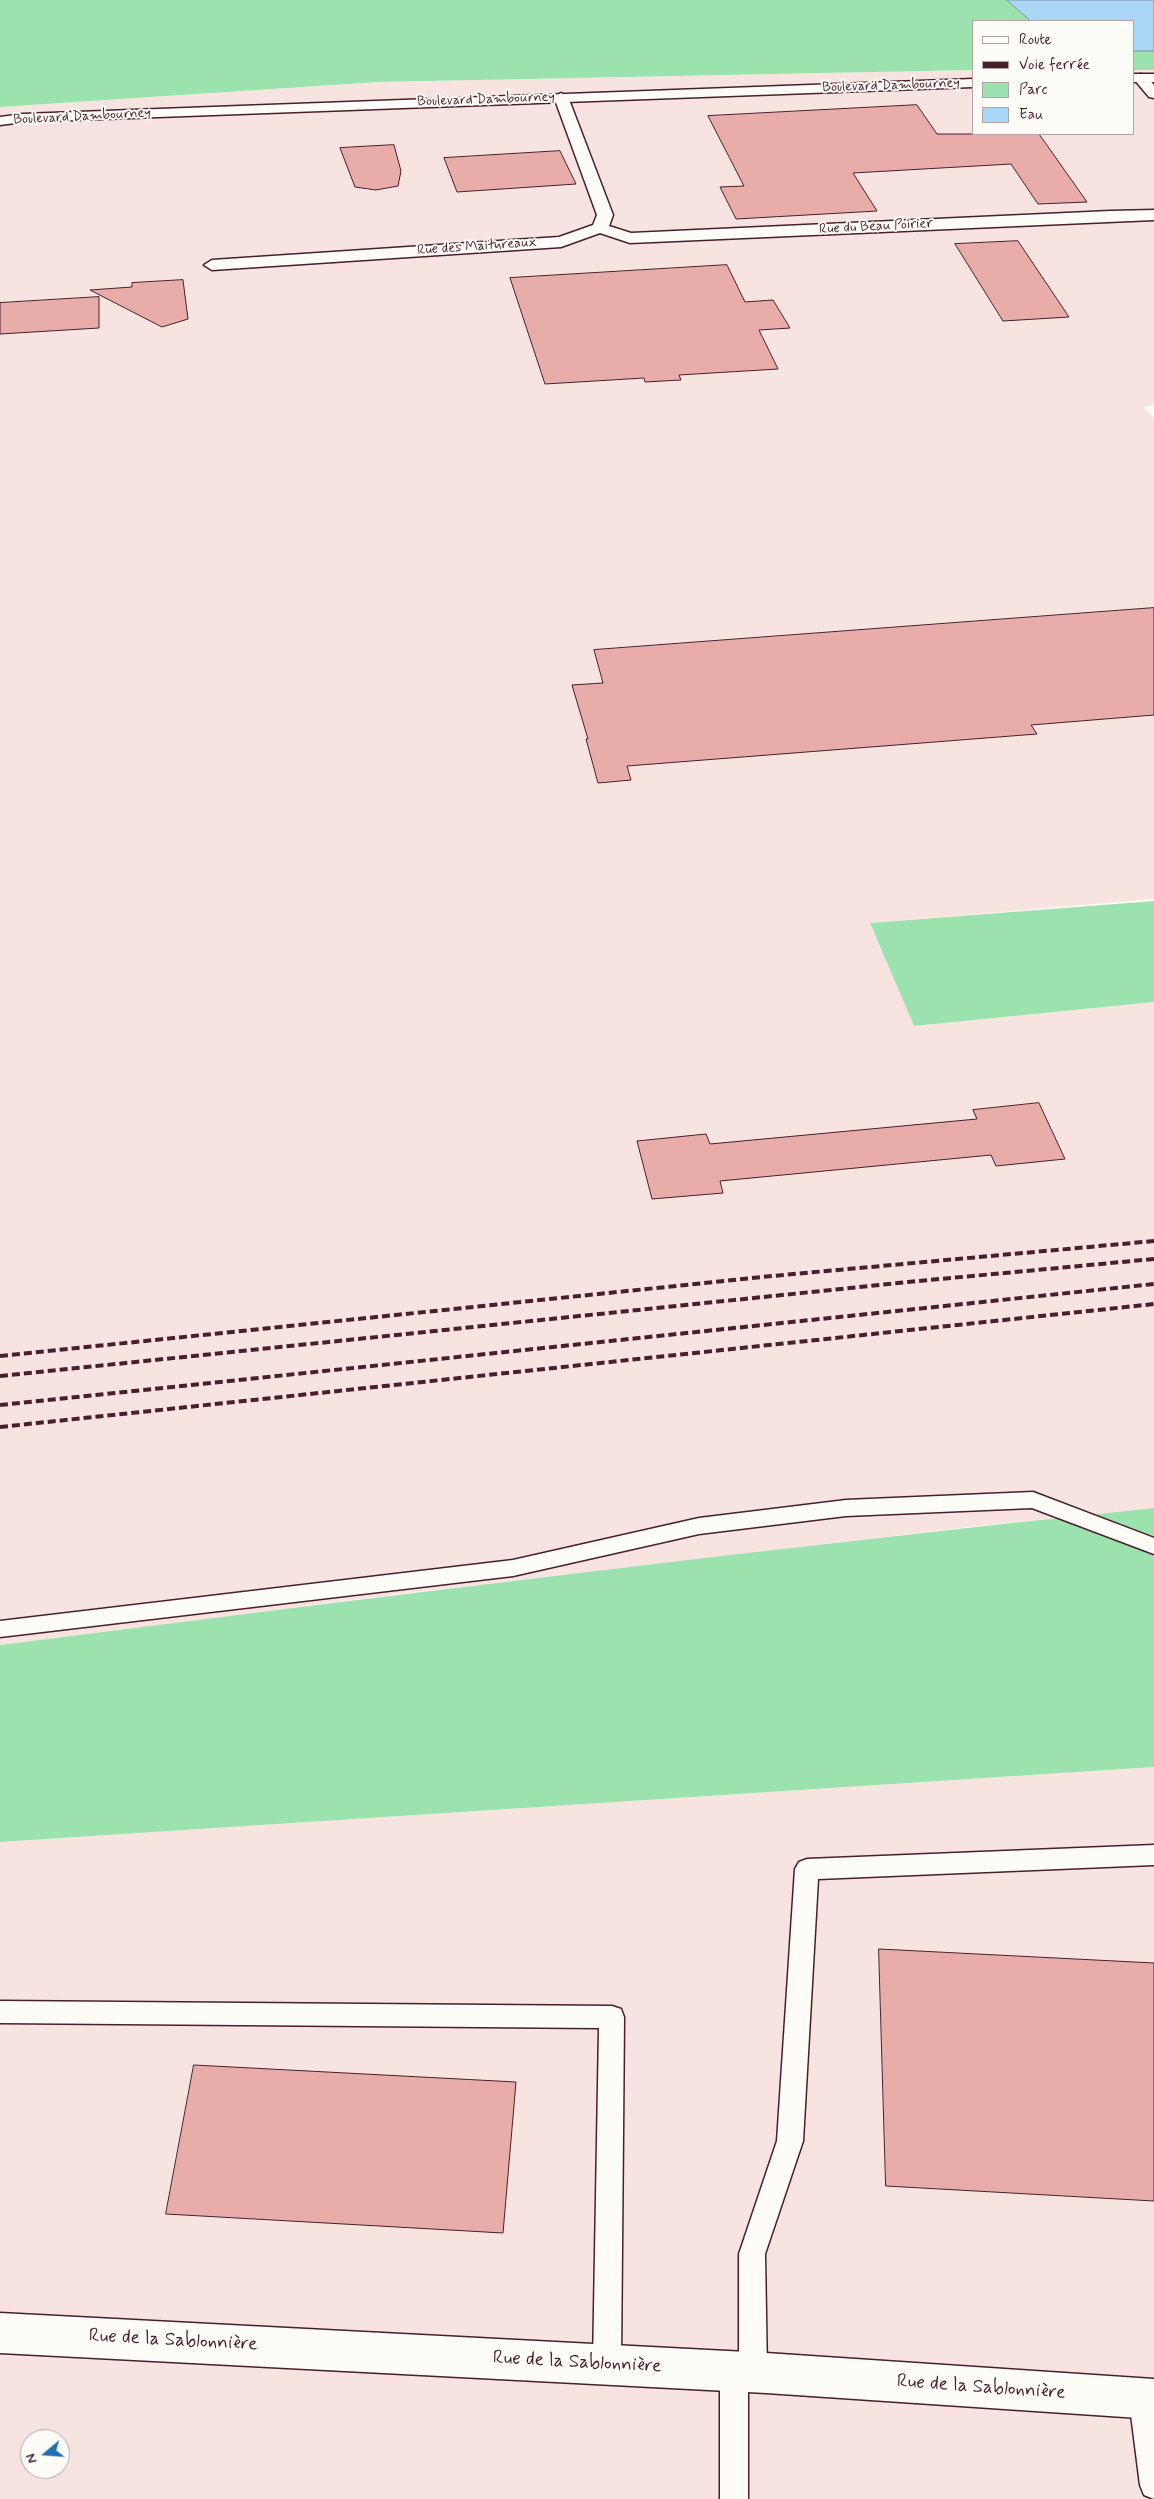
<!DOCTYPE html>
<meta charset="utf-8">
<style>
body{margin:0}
#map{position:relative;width:1154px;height:2499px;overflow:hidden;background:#fdfcf7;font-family:Mynerve,sans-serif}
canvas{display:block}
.legend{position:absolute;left:972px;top:20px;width:162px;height:115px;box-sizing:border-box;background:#fdfcf7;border:1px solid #b5a4a5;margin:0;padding:6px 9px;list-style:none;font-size:15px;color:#4a1f2b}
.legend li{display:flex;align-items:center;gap:10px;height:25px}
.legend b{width:25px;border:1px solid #b5a4a5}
.north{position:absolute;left:20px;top:2429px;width:50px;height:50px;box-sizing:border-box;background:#fdfcf7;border:1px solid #b5a4a5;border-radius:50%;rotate:252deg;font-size:14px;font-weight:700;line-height:20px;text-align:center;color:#4a1f2b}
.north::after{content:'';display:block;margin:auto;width:18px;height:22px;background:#1f6fb2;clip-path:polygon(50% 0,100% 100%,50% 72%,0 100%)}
</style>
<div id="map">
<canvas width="1154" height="2499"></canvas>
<ul class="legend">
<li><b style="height:6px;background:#fdfcf7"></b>Route</li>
<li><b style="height:6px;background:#4a1f2b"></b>Voie ferrée</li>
<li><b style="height:14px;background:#9ce2ae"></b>Parc</li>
<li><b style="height:14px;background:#aad7f6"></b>Eau</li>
</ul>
<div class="north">N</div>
</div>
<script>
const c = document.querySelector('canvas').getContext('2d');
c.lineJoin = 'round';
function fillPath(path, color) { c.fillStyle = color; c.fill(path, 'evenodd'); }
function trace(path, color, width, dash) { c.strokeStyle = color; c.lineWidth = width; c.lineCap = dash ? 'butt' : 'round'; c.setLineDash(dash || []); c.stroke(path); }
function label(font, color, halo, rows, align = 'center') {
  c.font = font + ' Mynerve,sans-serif'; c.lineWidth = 4; c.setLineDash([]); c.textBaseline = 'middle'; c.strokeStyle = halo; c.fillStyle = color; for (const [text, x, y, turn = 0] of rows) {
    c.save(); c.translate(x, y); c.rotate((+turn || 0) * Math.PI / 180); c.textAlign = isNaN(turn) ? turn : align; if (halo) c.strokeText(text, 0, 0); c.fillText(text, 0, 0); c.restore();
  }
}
const built = new Path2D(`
 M973,70V134H1133V70H1154V405L1144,407L1154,418V899L870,923L914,1026L1154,1002V1508L969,1527L400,1594L0,1645V107L378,82Z
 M1154,1767V2499H0V1842ZM30,2439H60V2469H30Z`);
const green = new Path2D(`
 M0,0H1007L1031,21H973V70L378,82L0,107Z
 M1133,51H1154V70H1133Z
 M1154,901V1002L914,1026L870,923Z
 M1154,1508V1767L0,1842V1645C384,1596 769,1548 1154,1508Z`);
const water = new Path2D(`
 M1007,0H1154V51H1133V21H1031Z`);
const building = new Path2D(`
 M917,105L937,134H1039L1087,202L1038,204L1011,164L853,173L877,211L736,219L720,187L744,186L708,116Z
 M394,145L401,171L398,186L376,190L355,187L340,148Z
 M560,151L576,184L457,192L444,158Z
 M1018,241L1069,317L1003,321L955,244Z
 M727,265L745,302L773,300L790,328L759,330L778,369L679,375L681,380L645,382L644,378L545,384L510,278Z
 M183,280L188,319L162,327L90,290L132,287V283Z
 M99,297V328L0,334V303Z
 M1154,608V715L1031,725L1037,734L627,766L631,780L598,783L586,739H588L572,685L603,683L594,650Z
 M1039,1103L1065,1159L996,1166L991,1155L720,1181L723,1193L652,1199L637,1141L706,1134L710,1144L977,1119L973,1110Z
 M879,1949L1154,1963V2201L886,2186Z
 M194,2065L516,2082L503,2233L166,2214Z`);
const lane = new Path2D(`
 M1033,1492L1154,1538V1554L1032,1508L846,1516L699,1534L513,1576L0,1637V1621L513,1560L699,1518L846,1500Z
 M1154,1845V1865L818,1879L803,2141L765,2254L767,2373L763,2383L753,2387L748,2385V2499H720V2371L724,2361L734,2357L739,2359V2254L777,2141L795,1869L799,1862L807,1859Z
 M0,2001L612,2006L621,2009L624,2017L621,2364L617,2374L607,2378L597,2374L593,2364L599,2028L0,2023Z
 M1143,2385L1153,2389L1154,2392V2499L1144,2495L1140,2485L1129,2399L1133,2389Z`);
const street = new Path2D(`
 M1140,74L1145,75L1154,85V98L1149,97L1133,78Z
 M561,93L568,97L613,215L609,226L631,233L1110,211L1154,210V220L630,243L600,233L561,247L212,270L204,265L212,260L559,237L593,225L597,215L554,97Z
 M0,2313L766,2353L1154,2379V2419L766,2393L0,2353Z`);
const secondary = new Path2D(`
 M1133,74H1154V82H1133Z
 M973,79V87L23,122L0,125V117L23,114Z`);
const rail = new Path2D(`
 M0,1356L772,1276L1154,1241
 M0,1376L908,1282L1154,1259
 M0,1405L1154,1284
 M0,1427L1154,1304`);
const farStreetnames = [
 ["Boulevard Dambourney",891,86,-2],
 ["Boulevard Dambourney",486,100,-2],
 ["Boulevard Dambourney",82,117,-3],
 ["Rue du Beau Poirier",876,227,-3],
 ["Rue des Maitureaux",477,247,-4]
];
const nearStreetnames = [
 ["Rue de la Sablonnière",173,2341,3],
 ["Rue de la Sablonnière",577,2363,3],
 ["Rue de la Sablonnière",981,2388,4]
];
fillPath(built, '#f7e4e0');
fillPath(green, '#9ce2ae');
fillPath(water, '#aad7f6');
trace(water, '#848da5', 1);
fillPath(building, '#e8ada9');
trace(building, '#4a1f2b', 1);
trace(lane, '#4a1f2b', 3);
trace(street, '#4a1f2b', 3);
trace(secondary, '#4a1f2b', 3);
fillPath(lane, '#fdfcf7');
fillPath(street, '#fdfcf7');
fillPath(secondary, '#fdfcf7');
trace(rail, '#4a1f2b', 4, [8, 4]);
label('14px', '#4a1f2b', '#fdfcf7', farStreetnames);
label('19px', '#4a1f2b', '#fdfcf7', nearStreetnames);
</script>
